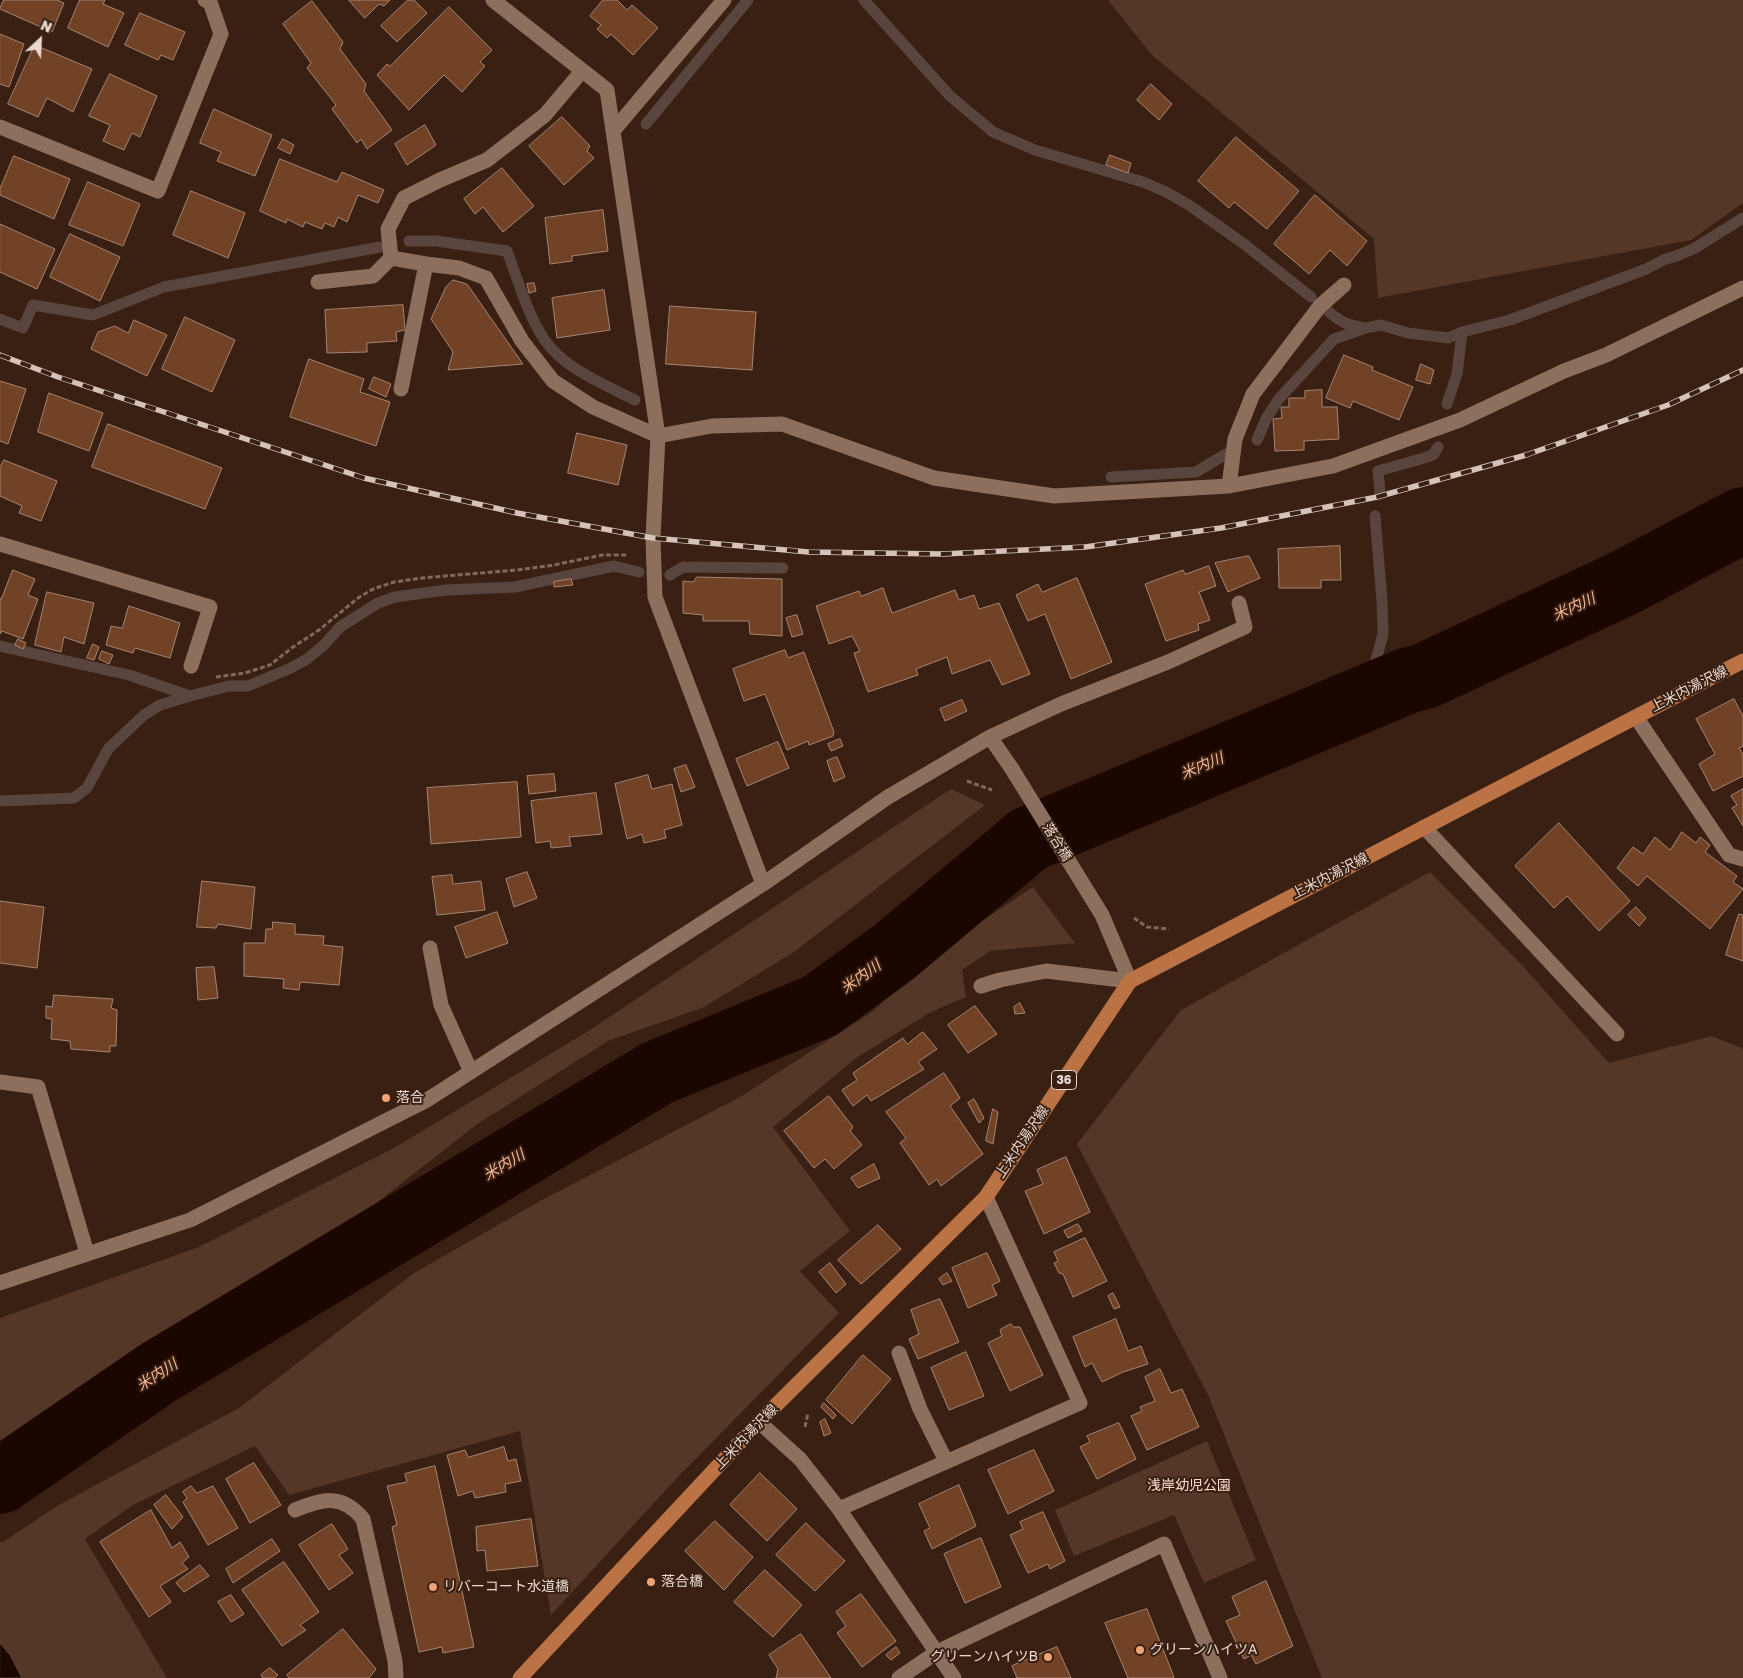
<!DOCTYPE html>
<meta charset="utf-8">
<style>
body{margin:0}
#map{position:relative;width:1743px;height:1678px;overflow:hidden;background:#392012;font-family:"Golos Text",sans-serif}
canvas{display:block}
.north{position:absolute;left:15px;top:15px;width:50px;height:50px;-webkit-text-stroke:4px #392012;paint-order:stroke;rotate:25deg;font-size:14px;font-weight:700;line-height:20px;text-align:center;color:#e9d8cf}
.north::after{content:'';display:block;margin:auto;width:18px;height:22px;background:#e9d8cf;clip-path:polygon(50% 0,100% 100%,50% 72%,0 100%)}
</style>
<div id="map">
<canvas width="1743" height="1678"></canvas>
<div class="north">N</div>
</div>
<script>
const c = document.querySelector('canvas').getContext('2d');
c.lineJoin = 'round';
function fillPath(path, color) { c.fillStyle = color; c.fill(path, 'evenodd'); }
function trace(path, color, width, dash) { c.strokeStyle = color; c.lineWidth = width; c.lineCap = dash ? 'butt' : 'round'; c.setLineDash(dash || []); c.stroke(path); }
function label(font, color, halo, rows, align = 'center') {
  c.font = font + ' "Golos Text","Noto Sans JP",sans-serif'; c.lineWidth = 4; c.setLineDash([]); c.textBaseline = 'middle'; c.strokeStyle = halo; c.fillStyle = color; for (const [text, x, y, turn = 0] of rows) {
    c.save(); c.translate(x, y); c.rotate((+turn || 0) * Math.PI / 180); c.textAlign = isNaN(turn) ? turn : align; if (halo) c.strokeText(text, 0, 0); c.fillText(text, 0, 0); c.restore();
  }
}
const green = new Path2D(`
 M1108,0H1743V203L1691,240L1378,298L1374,239L1152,55Z
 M951,789L985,805L794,952L704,1007L608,1041L476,1125L375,1204L217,1306L146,1344L17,1433L0,1449V1318L199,1247L394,1148L590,1030Z
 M1430,872L1522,965L1609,1063L1712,1036L1743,1049V1678H1322L1208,1395L1077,1144L1181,1010Z
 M1033,887L1075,943L990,951L962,970L966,997L931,1012L856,1058L773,1127L850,1231L800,1271L839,1313L676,1479L551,1615L520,1431L289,1495L255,1446L133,1505L85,1539L167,1678H22L10,1655L0,1643V1542H3L57,1506L239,1408L414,1273L542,1200L740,1097L872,1012L947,944Z
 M1207,1441L1256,1560L1204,1583L1174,1515L1074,1556L1055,1510Z`);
const water = new Path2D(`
 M0,1643L10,1655L22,1678H0Z`);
const stream = new Path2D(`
 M864,0L950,96L993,132L1035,150L1143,182L1166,192L1189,205L1244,244L1311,297
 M646,124L748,0
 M409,241H436L507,251C518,280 527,313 544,339C564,369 604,384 635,400
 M1328,311C1339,321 1347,325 1361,327
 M0,319L23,328L33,305L93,315L164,287L380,247
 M1447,404L1457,374L1462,332L1510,320L1646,269L1663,260L1679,255L1695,248L1743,218
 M1257,440L1266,419L1278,400L1334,339L1366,328L1381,325L1408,333L1448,338L1462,332
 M1111,477L1196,472L1226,454
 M1380,493L1378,471L1424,458L1433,455L1438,447
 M670,575L683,567L783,568
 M0,646L129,675L190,696L229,686H248L291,668L307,659L323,646L340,627L378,603L395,597L446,590L515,587L614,566L639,572
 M1357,701L1371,678L1383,634L1382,601L1375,516
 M0,801L74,798L87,788L108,749L144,715L160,705L190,696`);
const river = new Path2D(`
 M0,1481L159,1372L657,1073L820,1006L894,952L1029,839L1409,680L1425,676L1624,583L1743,520`);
const building = new Path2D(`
 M4,0H57L64,3L52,32L0,9Z
 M80,0H105L103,4L124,13L108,47L68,28Z
 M349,0H390L384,6L379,4L365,18Z
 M408,0H414L427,13L397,42L381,26Z
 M603,0H617L627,10L632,5L658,28L633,55L611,34L607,38L597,29L601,25L590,16Z
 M312,1L343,42L340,49L366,84L364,91L392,130L367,149L361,139L357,143L332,109L336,105L307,68L311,63L283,24Z
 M449,7L492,50L480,62L485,66L462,92L444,75L409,110L377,75L387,64L390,66Z
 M140,13L185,32L173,60L161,55L158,60L125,45Z
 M0,34L24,44L9,87L0,84Z
 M35,45L92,69L73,112L47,98L38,117L8,104Z
 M110,74L157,96L140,137L132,133L124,150L103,141L110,125L89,116Z
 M1151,84L1172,104L1159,120L1137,100Z
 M214,109L272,135L255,176L217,161L221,152L200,143Z
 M562,117L590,146L587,151L594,158L564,185L529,146Z
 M425,125L436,145L407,165L395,144Z
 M1236,137L1299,191L1267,229L1234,202L1229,208L1198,181Z
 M283,139L294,145L290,154L278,148Z
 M1110,155L1131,163L1128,173L1106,165Z
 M14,156L70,179L54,219L0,195V189Z
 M280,159L337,182L342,172L384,190L378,203L358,195L347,222L338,217L334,227L325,223L322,229L305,222L303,227L287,219L286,223L260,211Z
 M502,168L534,206L503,232L483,207L475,214L464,199Z
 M88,182L140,204L123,246L69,225Z
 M191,191L245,213L228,258L173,235Z
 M1315,195L1367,241L1347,266L1330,250L1309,274L1274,244Z
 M603,210L608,251L572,256V261L550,264L545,218Z
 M0,224L55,249L37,289L0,272Z
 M70,234L120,257L100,301L50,277Z
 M453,280L467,284L523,364L448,370L453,352L431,319L446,287Z
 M534,283L536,291L529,293L527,284Z
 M604,290L610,330L557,338L552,298Z
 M403,305L405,330L396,332L397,341L367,343V352L327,353L325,310Z
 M670,306L756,312L752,370L666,364Z
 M185,317L235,340L212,392L162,369Z
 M134,320L167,335L147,376L91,349L98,332L115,326L128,333Z
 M1344,355L1373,367L1372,370L1413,387L1399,420L1353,401L1350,408L1326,398Z
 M309,359L364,379L360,392L390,402L376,446L290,417Z
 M1421,364L1434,370L1430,384L1416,380Z
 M374,377L391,384L386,397L369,389Z
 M0,381L26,389L8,444L0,441Z
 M1322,390V407H1337L1339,439L1304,441V450L1275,451L1273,419L1282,418L1281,407H1289V398H1305V391Z
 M49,393L103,413L89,451L38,432Z
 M108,424L222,468L205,509L92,467Z
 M577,433L627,445L618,485L568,473Z
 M4,460L57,481L41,521L19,513L22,506L0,496V468Z
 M1340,546L1341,580H1321V588H1279L1278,549Z
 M1249,556L1260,578L1228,592L1215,563Z
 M1209,566L1216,586L1199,592L1210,620L1198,624L1199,630L1166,641L1145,584L1183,570L1185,574Z
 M13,570L35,579L28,595L38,599L23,639L2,631L0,634V599H1Z
 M697,577L782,579V636L750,634L749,621H703V615L683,613V581L693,582Z
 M1077,578L1112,662L1071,679L1045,614L1028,621L1016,595L1038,584L1042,592Z
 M571,579L573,585L554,587V582Z
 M883,588L892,613L955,590L959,600L974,595L979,609L999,603L1030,674L1002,685L990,660L952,674L947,657L916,669L918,675L868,692L854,653L860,651L852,636L829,644L816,606L859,591L861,596Z
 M47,592L94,603L84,644L64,637L61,652L35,645Z
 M129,606L180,623L170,658L135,648L133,653L106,645L111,626L122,628Z
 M797,615L803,634L792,637L786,618Z
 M18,639L26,643L23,649L15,645Z
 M93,644L99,647L94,660L87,658Z
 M785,650L788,658L804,652L834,732L833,736L809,745L808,741L787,750L765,694L744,701L733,669Z
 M102,651L113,655L109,664L99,659Z
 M1734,699L1743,716V746L1739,748L1743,754V776L1713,791L1699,764L1715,754L1696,719Z
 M962,700L967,711L945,721L940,709Z
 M840,739L843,746L831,751L828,744Z
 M778,742L789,768L747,786L736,759Z
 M837,757L845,777L834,782L827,761Z
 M686,765L695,787L681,792L674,769Z
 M554,774L556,791L529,794L527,776Z
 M648,775L652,789L672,784L682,825L664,830L666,838L644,843L642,834L627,839L615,784Z
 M517,782L521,837L431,844L427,788Z
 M1743,789V826L1732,808L1737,805L1731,796Z
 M596,793L602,834L569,837L571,846L551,848L550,841L536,843L531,801Z
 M1559,823L1630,901L1599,931L1567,896L1554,908L1515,866Z
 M1682,832L1696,843L1700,837L1710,845L1705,852L1737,876L1733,882L1743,889L1710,929L1647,876L1638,886L1617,868L1633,847L1643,854L1655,837L1670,850Z
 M527,872L537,898L514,907L506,879Z
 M452,875L453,884L481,881L485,910L437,915L432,877Z
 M202,881L255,887L251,929L218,924L216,928L197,927Z
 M0,901L44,907L37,968L0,963Z
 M1636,907L1646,918L1639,926L1628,915Z
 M497,912L508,943L466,958L455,927Z
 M1739,914L1743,915V961L1726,955Z
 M273,922L295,924V934L324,936L323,945L343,947L339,985L300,982L299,990L283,988L284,979L244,976V943H265L266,929H272Z
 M214,967L218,998L198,1000L196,968Z
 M54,995L113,999L111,1008L117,1010L116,1046H110V1052L71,1049L70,1041L51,1039L52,1019L46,1018V1006L52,1007Z
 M1020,1003L1025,1013L1015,1014L1014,1007Z
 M975,1006L997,1034L968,1053L948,1025Z
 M923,1032L937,1049L918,1062L924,1069L871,1101L867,1095L853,1106L842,1090L857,1080L853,1073L903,1038L907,1044Z
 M944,1073L960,1098L950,1106L983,1154L941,1186L937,1179L929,1185L900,1143L906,1138L886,1112Z
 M829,1096L853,1127L850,1131L862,1145L834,1169L825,1159L814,1168L784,1131Z
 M974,1099L984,1118L979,1123L968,1103Z
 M993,1109L998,1112L993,1144L986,1141Z
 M1066,1157L1090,1212L1044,1234L1025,1191L1043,1184L1037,1170Z
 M874,1164L880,1178L858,1188L851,1178Z
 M1078,1224L1082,1231L1068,1238L1064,1231Z
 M878,1225L901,1249L861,1284L838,1260Z
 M1085,1238L1107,1281L1073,1297L1063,1274L1059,1273L1054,1263L1058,1261L1054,1252Z
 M987,1253L1000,1281L992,1285L997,1295L968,1308L952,1268Z
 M830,1263L846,1284L836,1293L819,1272Z
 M947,1273L952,1281L943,1285L939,1279Z
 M1113,1293L1120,1307L1114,1309L1108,1296Z
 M940,1299L959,1342L918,1359L909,1339L919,1334L911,1310Z
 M1116,1319L1128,1351L1141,1346L1148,1364L1123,1372L1102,1382L1092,1363L1085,1367L1073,1337Z
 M1011,1324L1013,1327H1020L1043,1375L1010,1391L988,1343L1002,1336L1000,1330Z
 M966,1352L984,1396L949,1410L931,1368Z
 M863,1355L891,1379L852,1424L826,1400Z
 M1160,1369L1171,1393L1182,1389L1199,1427L1147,1450L1131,1416L1142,1411L1140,1407L1155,1401L1145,1377Z
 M824,1403L836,1415L833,1419L821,1407Z
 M825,1419L831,1433L824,1436L820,1422Z
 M1119,1423L1136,1459L1097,1479L1080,1447L1090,1442L1087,1436Z
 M504,1447L508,1461L516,1459L521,1481L505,1484L506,1492L475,1498L473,1491L458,1496L447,1455L465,1450L468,1457Z
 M1034,1450L1054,1491L1008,1514L988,1470Z
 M254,1463L281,1505L250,1523L226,1479Z
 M435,1466L474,1647L443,1653L442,1647L419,1652L392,1527L397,1525L387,1486L407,1482L405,1474Z
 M760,1473L797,1509L767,1541L730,1505Z
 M959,1485L976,1526L932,1549L924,1531L930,1528L919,1504Z
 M191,1486L197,1493L213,1486L238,1528L208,1545L183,1502L187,1498L183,1492Z
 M166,1495L183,1517L172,1529L154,1505Z
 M151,1510L172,1548L180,1542L189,1557L182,1563L188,1569L160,1586L171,1602L149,1617L100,1542Z
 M1043,1512L1065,1561L1050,1569L1048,1564L1028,1573L1010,1535L1023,1529L1020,1522Z
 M531,1519L538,1566L487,1571L485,1550L477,1551L476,1527Z
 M715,1521L753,1557L724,1590L685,1551Z
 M806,1523L845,1561L815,1591L776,1555Z
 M332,1524L348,1549L339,1555L353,1573L329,1590L299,1545Z
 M981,1538L1001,1587L965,1603L944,1554Z
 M272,1539L280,1551L233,1583L226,1569Z
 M284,1562L319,1612L300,1625L306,1630L282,1646L242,1590Z
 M200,1565L209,1576L184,1592L176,1583Z
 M765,1570L802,1605L773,1637L734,1602Z
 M1266,1581L1293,1646L1256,1664L1251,1655L1244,1659L1226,1621L1240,1615L1232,1597Z
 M861,1594L896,1641L862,1667L837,1633L846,1626L836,1612Z
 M231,1595L244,1614L231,1622L218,1602Z
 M1147,1609L1174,1677L1172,1678H1128L1105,1623Z
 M343,1629L376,1669L369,1678H289L287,1675Z
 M801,1634L831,1678H776L778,1669L769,1655Z
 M896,1647L900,1653L891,1660L886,1655Z
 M1057,1647L1071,1678H1017L1012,1666Z
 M270,1668L278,1675L274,1678H263L261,1675Z`);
const path = new Path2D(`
 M216,677L245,673L270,665L293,647L319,630L358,598L373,589L394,582L422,578L517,570L554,565L602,555H627
 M967,781L992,790
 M1134,918L1147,927L1169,929
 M805,1427L808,1413`);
const minor = new Path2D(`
 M493,0L607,90L658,436L653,538L655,597L763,884
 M0,127L158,191L221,34L210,2L205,0
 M613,131L724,0
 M391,258L426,264L401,389
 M426,264L459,268L486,278L522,341L553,381L593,407L658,436L712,426L782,424L934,478L1054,496L1229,486L1333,466L1460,420L1564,371L1606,355L1743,288
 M318,282L373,276L391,258L388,229L404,198L440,180L487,160L545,115L582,71
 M1229,486L1235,439L1253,394L1320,306L1344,285
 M0,544L210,607L191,666
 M1636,717L1729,855L1743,859
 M990,737L1061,704L1168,662L1245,627L1239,603
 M1424,827L1617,1034
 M430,948L441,1005L471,1072
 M981,986L1000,980L1046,971L1130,981
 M0,1082L38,1087L87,1253
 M0,1283L190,1220L427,1100L763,884L888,797L990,737L1012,769L1102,915L1130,981
 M899,1353L920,1409L946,1461
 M759,1422L800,1459L839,1509L954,1678
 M839,1509L1080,1403L986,1197
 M295,1510C322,1499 342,1493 363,1519L395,1661L396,1678
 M899,1678L937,1652L1164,1544L1220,1678`);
const major = new Path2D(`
 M520,1678L759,1422L986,1197L1130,981L1743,661`);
const rail = new Path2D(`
 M0,355L58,377L364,478L517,513L653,538L808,552L943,554L1085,547L1221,528L1377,497L1526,455L1668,405L1743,370`);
const markers = [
 [386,1098,5,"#efa377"],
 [651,1582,5,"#efa377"],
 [433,1587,5,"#efa377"],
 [1140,1650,5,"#efa377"],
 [1048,1657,5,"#efa377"]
];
const shields = [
 [1064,1080,25]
];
const shieldNames = [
 ["36",1064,1080]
];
const streetNames = [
 ["上米内湯沢線",1689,689,-27],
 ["落合橋",1057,842,58],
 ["上米内湯沢線",1330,876,-27],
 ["上米内湯沢線",1022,1142,-56],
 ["上米内湯沢線",746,1437,-46]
];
const poiNames = [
 ["落合",396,1098],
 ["落合橋",661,1582],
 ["リバーコート水道橋",443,1587],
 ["グリーンハイツA",1150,1650],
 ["グリーンハイツB",1038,1657,"right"]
];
const parkNames = [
 ["浅岸幼児公園",1189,1486]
];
const waterNames = [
 ["米内川",1574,607,-25],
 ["米内川",1202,766,-23],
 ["米内川",861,977,-36],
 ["米内川",504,1165,-31],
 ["米内川",157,1375,-33]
];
fillPath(green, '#543727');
fillPath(water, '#1c0600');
trace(water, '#5a453e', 1);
trace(stream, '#5a453e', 11);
trace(river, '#1c0600', 66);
fillPath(building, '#724226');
trace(building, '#a58574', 1);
trace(path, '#7f695d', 3, [5, 2.5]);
trace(minor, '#8d6f5e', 15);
trace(major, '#bb7244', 15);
trace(rail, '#d5c3b9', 5.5);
trace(rail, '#392012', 4, [11]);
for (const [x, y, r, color] of markers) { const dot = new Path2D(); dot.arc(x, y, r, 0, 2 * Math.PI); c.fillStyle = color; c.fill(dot); trace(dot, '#392012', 2); }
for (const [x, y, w] of shields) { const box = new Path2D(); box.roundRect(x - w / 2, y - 9.5, w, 19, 4); c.fillStyle = '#392012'; c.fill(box); trace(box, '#e9d8cf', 1); }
label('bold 12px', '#e9d8cf', null, shieldNames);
label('14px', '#e9d8cf', '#392012', streetNames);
label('14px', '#e9d8cf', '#392012', poiNames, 'left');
label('14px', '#feddcb', '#392012', parkNames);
label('italic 15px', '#f7b996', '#392012', waterNames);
</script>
